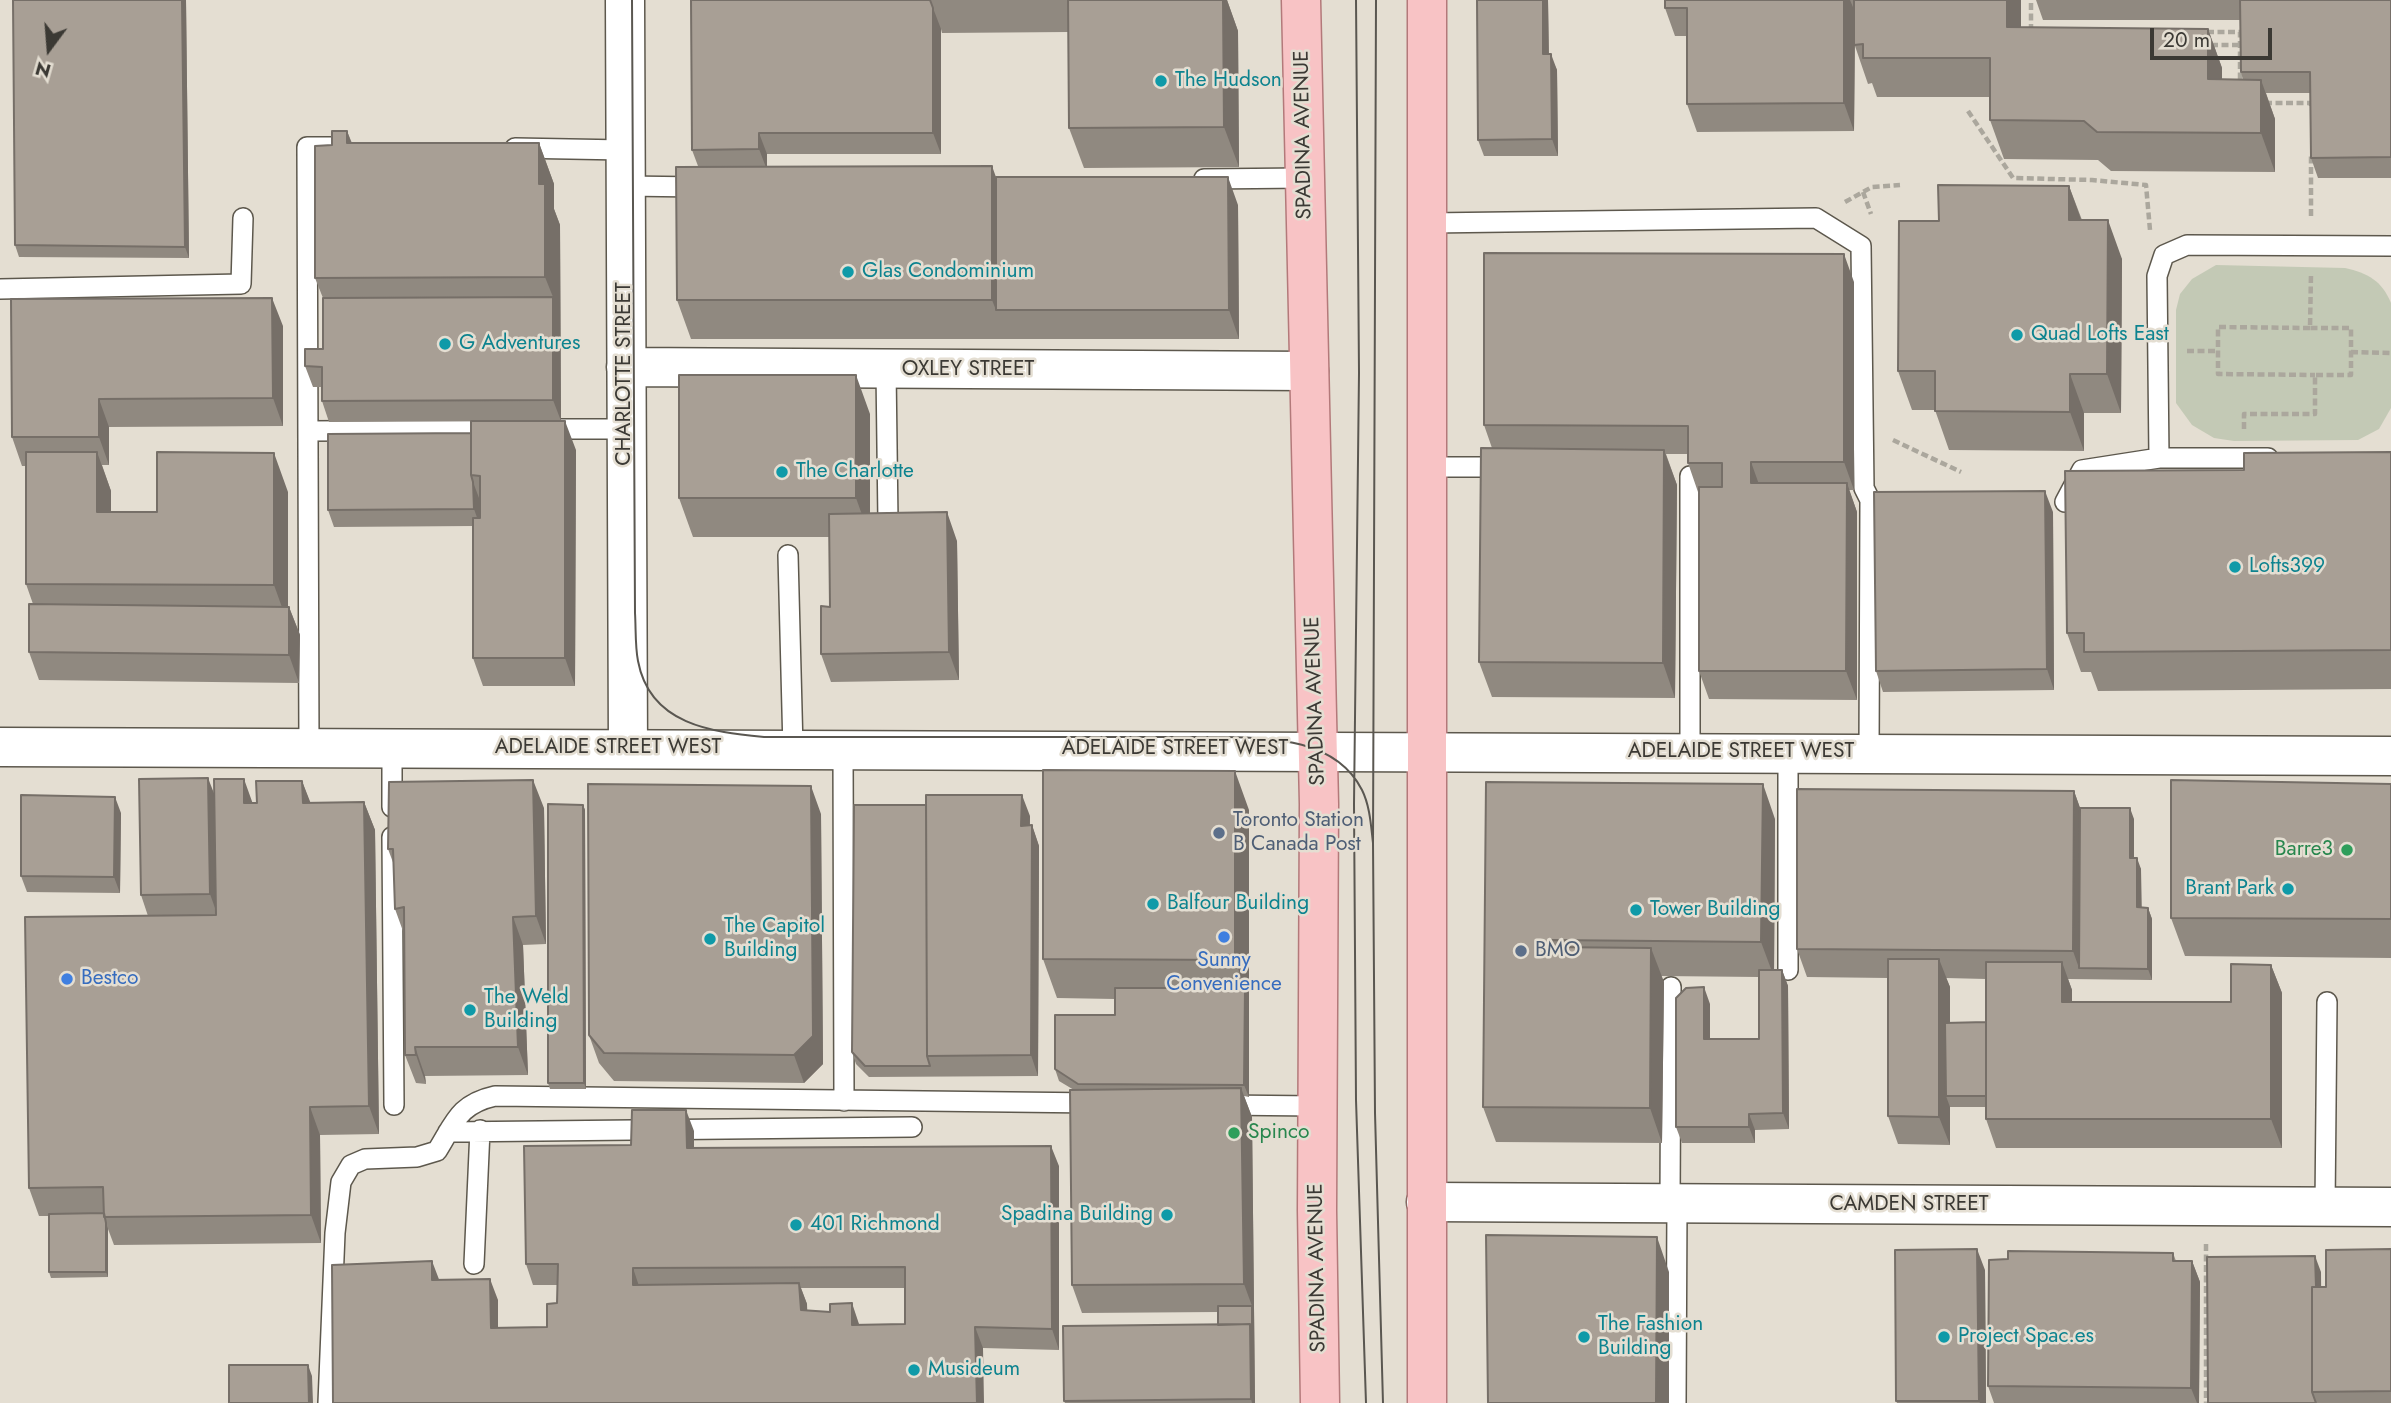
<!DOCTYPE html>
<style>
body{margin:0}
#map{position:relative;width:2391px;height:1403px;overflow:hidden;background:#e4ded2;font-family:Jost,sans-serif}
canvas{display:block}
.north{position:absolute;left:14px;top:14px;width:70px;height:70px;-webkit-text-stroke:5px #e4ded2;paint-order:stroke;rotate:196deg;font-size:19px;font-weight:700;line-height:28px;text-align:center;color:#3b3934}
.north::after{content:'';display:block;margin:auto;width:24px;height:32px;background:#3b3934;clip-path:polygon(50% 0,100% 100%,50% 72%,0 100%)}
.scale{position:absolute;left:2150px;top:28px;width:122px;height:32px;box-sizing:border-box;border:4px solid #3b3934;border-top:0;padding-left:9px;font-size:21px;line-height:24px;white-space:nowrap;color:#3b3934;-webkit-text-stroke:5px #e4ded2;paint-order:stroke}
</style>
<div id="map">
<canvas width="2391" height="1403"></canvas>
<div class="north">N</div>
<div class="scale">20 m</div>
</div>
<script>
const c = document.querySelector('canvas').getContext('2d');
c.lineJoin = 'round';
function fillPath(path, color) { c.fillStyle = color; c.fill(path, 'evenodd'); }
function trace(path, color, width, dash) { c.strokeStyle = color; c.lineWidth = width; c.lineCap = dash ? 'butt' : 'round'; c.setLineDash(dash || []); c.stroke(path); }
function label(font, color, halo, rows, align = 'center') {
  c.font = font + ' Jost,sans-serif'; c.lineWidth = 5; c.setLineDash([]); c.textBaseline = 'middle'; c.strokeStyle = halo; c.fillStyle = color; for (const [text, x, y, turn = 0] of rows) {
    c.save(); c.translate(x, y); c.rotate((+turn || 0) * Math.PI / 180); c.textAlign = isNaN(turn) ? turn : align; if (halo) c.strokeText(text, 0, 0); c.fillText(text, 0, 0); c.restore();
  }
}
const green = new Path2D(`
 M2216,265L2345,268C2368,273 2382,281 2391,303V408L2379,429L2358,440L2234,441L2214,438L2192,425L2176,403V310L2180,294L2192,279Z`);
const path = new Path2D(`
 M2031,31V0
 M2207,32H2240V85
 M2211,45H2240
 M2265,103H2311V108
 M1968,111L2013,178L2092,180L2146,185L2150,230
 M1863,192L1871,214
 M1845,202L1872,187L1900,185
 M2311,216V155
 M2310,328L2218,327V374L2315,375
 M2187,351H2218
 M2351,352L2391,353
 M2244,429V414H2315V375H2351V328H2310L2311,274
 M1893,440L1961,472
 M2206,1244V1403`);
const lane = new Path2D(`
 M515,148L624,150
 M1204,179L1304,178
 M624,186L701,187
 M1429,223L1816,218L1861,246L1864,488L1870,500L1869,753
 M0,289L241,284L243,218
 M886,370L888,522
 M542,429H625
 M310,431L495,430
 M2159,458L2157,276L2164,255L2187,245L2391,246
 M1428,467H1508
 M1690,476V752
 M2065,502L2082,470L2159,458H2268
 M788,555L793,749
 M309,748L307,147H341
 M392,748V807
 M843,749L844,1101
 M392,837L394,1105
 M1788,970V753
 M1221,1105L1317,1106
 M448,1132L912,1127
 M1670,1204L1671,987
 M2325,1207L2327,1002
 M474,1264L480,1130
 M328,1403L335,1233L341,1182L351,1165L365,1159L417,1157L437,1151C455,1122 459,1104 495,1096L1096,1103
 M1676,1403L1677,1204`);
const street = new Path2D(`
 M625,0L628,748
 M626,367L1309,371
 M1426,1202L2391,1207`);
const secondary = new Path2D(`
 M0,747L2391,756`);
const primary = new Path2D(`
 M1301,0L1319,804L1317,1210L1320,1403
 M1427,1403V0`);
const tram = new Path2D(`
 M632,0L635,613C636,629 635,646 638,661C650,725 712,732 764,737H1217C1268,738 1335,737 1362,790C1370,806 1371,826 1373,843
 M1356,0L1359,373L1354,804L1356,1100L1366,1403
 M1376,0L1373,843L1375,1113L1383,1403`);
const wall = new Path2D(`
 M13,0H186L189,258L19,257L15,245Z
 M691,0H1227L1238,31L1239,167L1084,168L1069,128L1068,32L942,33L941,29V154H767V166L996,177L1238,205L1239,339H691L677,300L698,166L692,150Z
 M1548,0L1549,54L1557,70L1558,156H1484L1478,140Z
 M1665,0H2021V27L2208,29L2222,68V79L2243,80L2241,72L2240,20H2043L2036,0H2391V178H2318L2311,158L2310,93H2266L2275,119V172L2111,171L2098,160L2004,159L1990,120V97H1877L1872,83L1868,84L1855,46L1854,131L1697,132L1687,104V36H1675L1665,8Z
 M347,131L352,143H539L554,184V209L560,225L561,421L329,422L322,401V387H313L305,366L323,349V298L315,278L332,145Z
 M2069,186L2082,220L2122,259L2121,413H2084V451L1949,450L1935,410H1912L1898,371L1939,221Z
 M1854,282V490H1849L1857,512V700L1709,699L1699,671V492H1698L1688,463V454H1666L1677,485L1675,698L1492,697L1479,662L1492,448L1484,425Z
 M11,299L283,326V426L109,427V465H102L111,491V512H157L288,492V607H289L300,635L299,683L39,680L29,652L33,604L26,584V466H22L12,437Z
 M870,414V513L957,541L959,680L831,682L821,654L830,607L829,537H693L679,498Z
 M576,450L575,686H483L473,658V526L334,527L328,510Z
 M2391,452V689L2098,691L2091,672H2081L2067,633L2244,470Z
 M2053,512L2054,690L1883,692L1876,671Z
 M302,781L310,803L364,802L375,830L379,1134L320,1135L321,1243L114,1245L108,1229V1277L51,1278L49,1272V1216H39L29,1188L148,916L141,895L214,795L257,803Z
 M1486,782L1775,819L1774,970H1782L1788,986L1789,1129L1755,1130V1143H1682L1676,1127L1710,1004V1039H1759V977L1661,976L1664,982L1662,1143L1496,1142L1483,1107Z
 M2391,784V958L2185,956L2171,918Z
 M2074,791L2080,808L2134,819V858L2141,869V907L2148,908L2152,919V980L2068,979L2072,990V1002H2231L2271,965L2282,993V1148H1996L1986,1119V1107H1950V1145L1898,1144L1888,1116V978L1807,977L1797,949ZM1946,978L1986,979V1022L1950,1023V987Z
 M583,805L585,810L586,1089H550L548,1083Z
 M544,808L546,944L523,945L528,1075L425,1076L426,1084L416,1083L405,1055L404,934L395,909L394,865L388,849Z
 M1249,810V1097L1244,1096L1252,1117L1255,1403H1065L1064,1401L1218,1325V1312L1082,1313L1072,1285L1074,1090L1059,1081L1055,1069L1115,1015V999L1057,998L1043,959Z
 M121,813L120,893L27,892L21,876Z
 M821,814L823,1064L804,1083L614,1081L599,1063L589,1035Z
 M1030,816V825H1032L1039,846L1038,1076L869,1077L856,1064L852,1052Z
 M694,1131V1148L1059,1166V1350L983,1348L333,1403L439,1280L498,1300V1328L547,1327L557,1303V1285H533L526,1264L631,1145ZM801,1288H905V1324L859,1325L830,1312L807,1311V1304Z
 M2391,1249V1403H2208L2321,1272V1287H2326Z
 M2173,1253L2176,1261H2192L2200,1282L2199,1403H1994L1988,1386L2008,1259Z
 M1985,1270L1986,1403H1897L1896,1401Z`);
const shadedWall = new Path2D(`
 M182,0H186L189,258L185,247Z
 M1223,0H1227L1238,31L1239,167L1224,127Z
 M1543,0H1548L1549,71L1543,54Z
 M1844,0H1850L1855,12L1854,131L1844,103Z
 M2007,0H2021V66L2007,27Z
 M933,8L941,29V154L933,133Z
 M2208,29L2222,68V118L2208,79Z
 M1551,54L1557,70L1558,156L1552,139Z
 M2261,80L2275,119V172L2261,133Z
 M347,131L362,172L347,143Z
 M759,133L767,154V170L759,149Z
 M539,143L554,184V209L560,225L561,421L553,400V297L545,277L539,184Z
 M992,166L1006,205L996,310L992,300Z
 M1228,177L1238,205L1239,339L1229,310Z
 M2069,186L2083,225L2069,220Z
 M2108,220L2122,259L2121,413L2107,374Z
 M1844,254L1854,282V490L1844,462Z
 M272,298L283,326V426L273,398Z
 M2070,374L2084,413V451L2070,412Z
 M856,375L870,414V537L856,498Z
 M99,399L109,427V465L99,437Z
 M565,421L576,450L575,686L565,658Z
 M1664,450L1677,485L1675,698L1663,663Z
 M97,452L111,491V551L97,512Z
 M274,453L288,492V624L274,585Z
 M1751,462L1761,490L1751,483Z
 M473,482L479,498L480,526L474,509Z
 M1847,483L1857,512V700L1846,671Z
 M2045,491L2053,512L2054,690L2047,669Z
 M947,512L957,541L959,680L949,652Z
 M289,607L300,635L299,683L289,655Z
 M1235,771L1249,810V1097L1244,1085L1245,988L1235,960Z
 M208,778L219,806L220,922L210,894Z
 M244,779L254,807L244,803Z
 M533,780L544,808L546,944L536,916Z
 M302,781L313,809L303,803Z
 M1763,784L1775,819L1774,977L1761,942Z
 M811,786L821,814L823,1064L804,1083L794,1055Z
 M2074,791L2084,819L2079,968L2073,951Z
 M1022,795L1030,816L1029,847L1021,826Z
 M115,797L121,813L120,893L114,877Z
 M364,802L375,830L379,1134L369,1106Z
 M583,805L585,810L586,1089L584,1083Z
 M2130,808L2134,819V869L2130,858Z
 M1032,825L1039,846L1038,1076L1031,1055Z
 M2137,858L2141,869L2142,919L2137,907Z
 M2148,908L2152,919V980L2148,969Z
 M513,917L523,945L528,1075L518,1047Z
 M1651,948L1664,982L1662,1143L1650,1108Z
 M1939,959L1950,987V1096H1946L1950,1107V1145L1939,1117Z
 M2062,962L2072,990V1030L2062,1002Z
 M2271,965L2282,993V1148L2271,1119Z
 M1782,970L1788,986L1789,1129L1783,1113Z
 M1704,987L1710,1004V1056L1704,1039Z
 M415,1047L425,1076L426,1084L416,1055Z
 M1241,1088L1252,1117L1255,1403H1252L1251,1399L1250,1324L1252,1306L1244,1284Z
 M310,1107L320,1135L321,1243L311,1215Z
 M686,1110L694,1131V1169L687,1148Z
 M1749,1114L1755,1130V1143L1749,1127Z
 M1051,1146L1059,1166V1350L1052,1329Z
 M106,1223L108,1229V1277L106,1272Z
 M1657,1237L1669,1272V1403H1656Z
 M1977,1249L1985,1270L1986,1403H1980L1979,1401Z
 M2315,1256L2321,1272L2322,1392H2317Z
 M432,1261L440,1282L432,1280Z
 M2192,1261L2200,1282L2199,1403H2197L2191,1388Z
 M633,1268L640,1289L633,1285Z
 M490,1279L498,1300V1349L491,1328Z
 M799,1283L807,1304L808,1331L801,1310Z
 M852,1303L859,1324V1346L852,1325Z
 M975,1327L983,1348L984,1403H977Z
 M308,1365L312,1376L313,1403H309Z`);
const building = new Path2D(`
 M13,0H182L185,247L15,245Z
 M691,0H930L933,8V133H759V149L692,150Z
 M1068,0H1223L1224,127L1069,128Z
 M1477,0H1543V54H1551L1552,139L1478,140Z
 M1665,0H1844V103L1687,104V8H1665Z
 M1854,0H2007V27L2208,29V79L2261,80V133L2097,132L2084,121L1990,120V58H1863V44L1854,45Z
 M2240,0H2391V157L2311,158L2310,72H2241Z
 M332,131H347V143H539V184H545V277L315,278V146L332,145Z
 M992,166V300H677L676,167Z
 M996,177H1228L1229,310H996Z
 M1938,185L2069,186V220H2108L2107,374H2070V412L1935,411V371H1898L1899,221H1939Z
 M1484,253L1844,254V462H1751V483H1847L1846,671H1699V487H1722V463H1688V426L1484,425Z
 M553,297V400L322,401V367L305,366V349H323V298Z
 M272,298L273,398L99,399V437H12L11,299Z
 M679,375H856V498H679Z
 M471,421H565V658H473V518H480V476L471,475Z
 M471,433V475L473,482L474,509L328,510V434Z
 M1481,448L1664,450L1663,663L1479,662Z
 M26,452H97V512H157V452L274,453V585L26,584Z
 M2391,452V650L2084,652V633H2067L2065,471L2244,470V453Z
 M2045,491L2047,669L1876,671L1874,492Z
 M947,512L949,652L821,654V606L830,607L829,514Z
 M29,604L289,607V655L29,652Z
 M1043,770L1235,771V960L1043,959Z
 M208,778L210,894L141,895L139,779Z
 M214,779H244V803H257L256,781H302L303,803L364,802L369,1106L310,1107L311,1215L104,1217L103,1187L29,1188L25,917L216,915Z
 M533,780L536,916L513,917L518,1047H415L416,1055H405L404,907L395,909L393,849H388L389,782Z
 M2171,780L2391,784V919L2171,918Z
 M1486,782L1763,784L1761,942L1549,940V947L1651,948L1650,1108L1483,1107Z
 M588,784L811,786L813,1036L794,1055L604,1053L589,1035Z
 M1797,789L2074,791L2073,951L1797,949Z
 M21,795L115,797L114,877L21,876Z
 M926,795H1022L1021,826L1032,825L1031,1055L927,1056Z
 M548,804L583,805L584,1083H548Z
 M854,805H926L927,1056L930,1066H865L852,1052Z
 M2080,808H2130V858H2137V907L2148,908V969L2079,968Z
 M1888,959H1939V1117L1888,1116Z
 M1986,962H2062V1002H2231V964L2271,965V1119H1986Z
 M1759,970H1782L1783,1113L1749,1114V1127H1676V998L1686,988L1704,987V1039H1759Z
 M1115,988H1245L1244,1085L1078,1084L1055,1069V1015H1115Z
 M1986,1022V1096H1946L1945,1023Z
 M1241,1088L1244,1284L1072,1285L1070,1090Z
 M632,1110H686L687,1148L1051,1146L1052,1329L975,1327L977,1403H333L332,1265L432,1261V1280L490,1279L491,1328L547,1327V1304L557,1303L558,1264H526L524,1146L631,1145ZM905,1267V1324L852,1325V1303L830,1304V1312L801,1310L799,1283L633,1285V1268Z
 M104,1213L106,1223V1272H49V1214Z
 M1486,1235L1657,1237L1656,1403H1488Z
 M1977,1249L1979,1401H1896L1895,1250Z
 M2391,1249V1391L2312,1392V1287H2326V1250Z
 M2008,1251L2173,1253V1261H2192L2191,1388L1988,1386L1989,1260L2008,1259Z
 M2315,1256L2316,1287H2312V1392L2316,1403H2208L2207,1257Z
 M1218,1306H1252V1330L1250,1324L1218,1325Z
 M1250,1324L1251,1399L1064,1401L1063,1326Z
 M229,1365H308L309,1403H229Z`);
const markers = [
 [1161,81,7,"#0f9aa8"],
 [848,272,7,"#0f9aa8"],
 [2017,335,7,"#0f9aa8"],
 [445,344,7,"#0f9aa8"],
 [782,472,7,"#0f9aa8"],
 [2235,567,7,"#0f9aa8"],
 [1219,833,7,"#5c6f8a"],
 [2347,850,7,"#2e9e5b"],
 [2288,889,7,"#0f9aa8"],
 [1153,904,7,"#0f9aa8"],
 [1636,910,7,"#0f9aa8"],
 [1224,937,7,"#3f7fe0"],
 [710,939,7,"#0f9aa8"],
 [1521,951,7,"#5c6f8a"],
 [67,979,7,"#3f7fe0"],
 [470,1010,7,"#0f9aa8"],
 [1234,1133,7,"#2e9e5b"],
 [1167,1215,7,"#0f9aa8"],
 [796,1225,7,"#0f9aa8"],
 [1584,1337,7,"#0f9aa8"],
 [1944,1337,7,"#0f9aa8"],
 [914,1370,7,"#0f9aa8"]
];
const cultureNames = [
 ["The Hudson",1175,81],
 ["Glas Condominium",862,272],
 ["Quad Lofts East",2031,335],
 ["G Adventures",459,344],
 ["The Charlotte",796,472],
 ["Lofts399",2249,567],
 ["Brant Park",2274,889,"right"],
 ["Balfour Building",1167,904],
 ["Tower Building",1650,910],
 ["The Capitol",724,927],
 ["Building",724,951],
 ["The Weld",484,998],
 ["Building",484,1022],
 ["Spadina Building",1153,1215,"right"],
 ["401 Richmond",810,1225],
 ["The Fashion",1598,1325],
 ["Building",1598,1349],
 ["Project Spac.es",1958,1337],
 ["Musideum",928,1370]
];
const streetNames = [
 ["SPADINA AVENUE",1304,135,-91],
 ["OXLEY STREET",968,370],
 ["CHARLOTTE STREET",625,374,-90],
 ["SPADINA AVENUE",1316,701,-92],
 ["ADELAIDE STREET WEST",608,748],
 ["ADELAIDE STREET WEST",1175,749],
 ["ADELAIDE STREET WEST",1741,752],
 ["CAMDEN STREET",1909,1205],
 ["SPADINA AVENUE",1318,1268,-91]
];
const serviceNames = [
 ["Toronto Station",1233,821],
 ["B Canada Post",1233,845],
 ["BMO",1535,951]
];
const leisureNames = [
 ["Barre3",2333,850],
 ["Spinco",1248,1133,"left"]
];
const shopNames = [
 ["Sunny",1224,961],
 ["Convenience",1224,985],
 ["Bestco",81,979,"left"]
];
fillPath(green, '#c3c9b5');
trace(lane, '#5d584d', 22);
trace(street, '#5d584d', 41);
trace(secondary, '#5d584d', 41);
trace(primary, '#b3797a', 41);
trace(path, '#aba79d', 4.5, [7, 3.5]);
trace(lane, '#fff', 19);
trace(street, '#fff', 38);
trace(secondary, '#fff', 38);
trace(primary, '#f8c3c5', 38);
trace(tram, '#5a5751', 2);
fillPath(wall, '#908980');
fillPath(shadedWall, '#766f68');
fillPath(building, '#a89f95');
trace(building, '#766f68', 2);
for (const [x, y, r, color] of markers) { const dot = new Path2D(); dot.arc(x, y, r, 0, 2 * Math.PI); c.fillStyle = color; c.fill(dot); trace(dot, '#e4ded2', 2.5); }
label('21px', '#0d838f', '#e4ded2', cultureNames, 'left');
label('21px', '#3b3934', '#e4ded2', streetNames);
label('21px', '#4e5e75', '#e4ded2', serviceNames, 'left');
label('21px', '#27864d', '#e4ded2', leisureNames, 'right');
label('21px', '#366cbe', '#e4ded2', shopNames);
</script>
